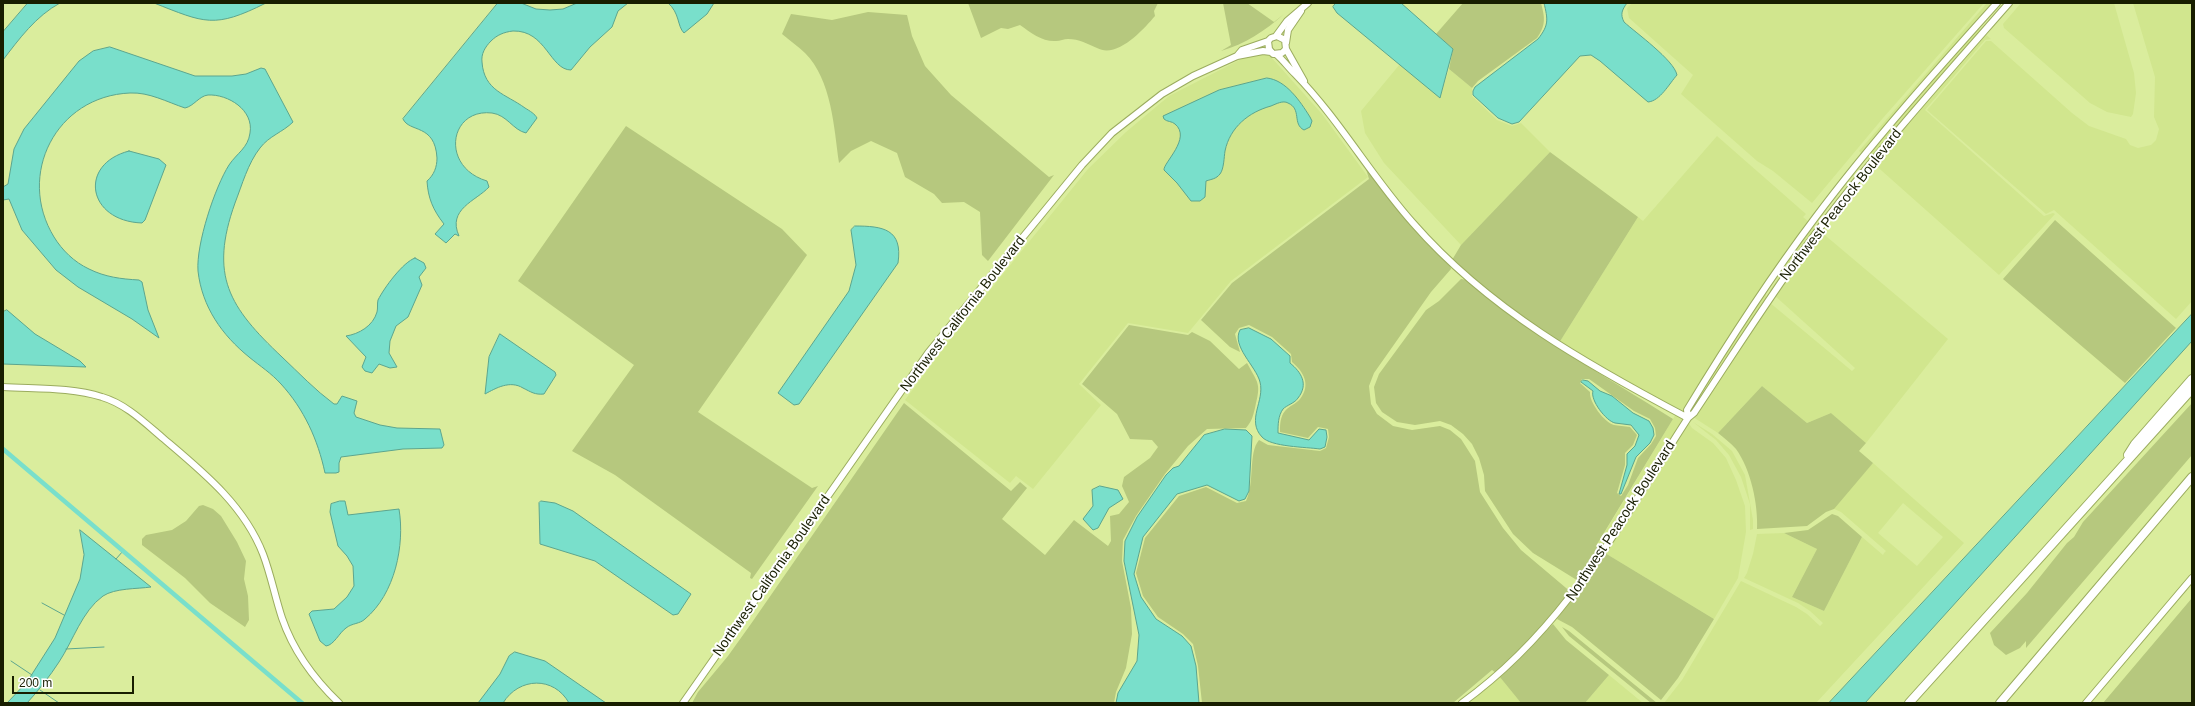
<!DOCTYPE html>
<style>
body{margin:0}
#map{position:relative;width:2195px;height:706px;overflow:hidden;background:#daed9d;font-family:Arial,sans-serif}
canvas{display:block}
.frame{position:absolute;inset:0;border:4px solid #181e00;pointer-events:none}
.scale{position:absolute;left:12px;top:676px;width:122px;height:18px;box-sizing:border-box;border:2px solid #181e00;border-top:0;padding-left:5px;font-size:12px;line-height:14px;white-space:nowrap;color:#181e00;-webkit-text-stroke:3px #fff;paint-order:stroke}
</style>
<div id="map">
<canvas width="2195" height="706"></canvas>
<div class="frame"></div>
<div class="scale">200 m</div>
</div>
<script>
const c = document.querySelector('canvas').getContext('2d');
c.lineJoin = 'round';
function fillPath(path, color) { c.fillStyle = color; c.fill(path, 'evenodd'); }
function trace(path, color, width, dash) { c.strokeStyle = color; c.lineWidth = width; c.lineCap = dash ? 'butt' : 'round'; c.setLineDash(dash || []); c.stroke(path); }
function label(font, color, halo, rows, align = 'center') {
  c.font = font + ' Arial,sans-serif'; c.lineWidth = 4; c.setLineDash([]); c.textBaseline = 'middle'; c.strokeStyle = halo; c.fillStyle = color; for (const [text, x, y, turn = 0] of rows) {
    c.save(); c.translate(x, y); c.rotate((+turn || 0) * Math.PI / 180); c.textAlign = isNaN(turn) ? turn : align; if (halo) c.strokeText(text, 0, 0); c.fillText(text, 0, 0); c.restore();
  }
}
const built = new Path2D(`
 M1632,3H1984L1883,118L1812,203L1773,171L1757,161L1681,94L1693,75L1629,18L1627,8Z
 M1987,3H1994L1863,154L1859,151Z
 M2021,3H2114L2134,73L2136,93L2133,114L2131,117L2107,112L2090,103L2004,28L2003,24Z
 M2133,3H2192V301L2176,319L2054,210L2046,214L1927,110L1986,41H1991L2072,113L2089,126L2126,139L2130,145L2138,148L2151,145L2156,140L2159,129L2154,117L2155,77Z
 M1978,28L1982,31L1870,161L1866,157Z
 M1985,34L1991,39L1985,40L1925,110L2044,216L2053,213L2055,214L1999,275L1873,163Z
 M1263,48L1322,114L1368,177L1231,281L1188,333L1128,323L1079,384L1101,405L1033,489L1016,476L1010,483L905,400L952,337L1088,169L1126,132L1169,96Z
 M1400,64L1440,97L1449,69L1472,88V96L1497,120L1512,126L1521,123L1550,152L1461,245L1384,163L1365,133L1361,111Z
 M1717,136L1806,214L1803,217L1809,222L1685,414L1614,376L1559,343L1638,217L1643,221Z
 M1812,225L1817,229L1770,294V290L1787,265L1790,256Z
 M1820,231L1948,339L1866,443L1831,413L1807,423L1762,386L1718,433L1693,417L1769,302L1852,371L1855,368L1774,295Z
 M1766,290V299L1690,414V410Z
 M1676,414L1685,419L1602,550L1596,547Z
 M1688,422L1692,428L1713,443L1726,458L1736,480L1745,506L1746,532L1738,578L1714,619L1605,553Z
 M1693,422L1712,434L1732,451L1745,475L1753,520V529L1750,530V504L1741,477L1729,455L1716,440Z
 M1873,463L1964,543L1816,703H1664L1682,680L1741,581L1796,607L1807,614L1820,626L1823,623L1810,611L1798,603L1744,578L1747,573L1753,554L1757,534L1784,533L1817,549L1792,597L1824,611L1862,537L1883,555L1884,553L1886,551L1841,512L1832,508ZM1903,503L1943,537L1917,566L1878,533Z
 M1609,675L1643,703H1644H1585Z
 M1499,676L1521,703H1466Z`);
const green = new Path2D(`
 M968,3H1158L1154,11L1155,16C1143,30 1117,59 1097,48C1088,44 1079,39 1068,39C1064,39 1060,41 1056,41C1043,42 1031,33 1020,25L1008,29L1001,28L981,38Z
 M1223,3H1247L1274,22L1284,14C1265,31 1245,44 1221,51L1231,45Z
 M1463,3H1541C1545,18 1546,25 1537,38L1478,81L1472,88L1449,69L1453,49L1436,34Z
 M868,12L907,15L912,36L925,66L951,95L1049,177L1054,175L988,261L982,255L980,212L964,202L942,203L934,194L905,177L897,153L871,141L851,151L839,163C834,128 832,80 805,53C798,46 789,40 782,34L791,14L832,20Z
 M626,126L782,229L807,255L698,412L812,488L818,486L752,579L750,578L751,573L615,475L572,451L634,365L518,281Z
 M1550,152L1638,217L1559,343L1501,303L1452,260L1461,245Z
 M1366,169L1432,248L1450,265L1451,269L1431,292L1374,373L1369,386L1371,404L1377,414L1393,426L1412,430L1440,426L1450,430L1461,439L1475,461L1480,492L1503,528L1521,550L1572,593L1550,620L1496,673L1492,670L1453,703H1202L1198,666L1193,644L1183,634L1158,617L1143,596L1136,573L1145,538L1179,496L1206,487L1237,503L1246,501C1255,483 1248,453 1259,440L1268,445L1320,451L1326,448L1329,437L1328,429L1318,427L1308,438L1280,432C1280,425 1280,417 1285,411C1289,406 1296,404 1300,399C1311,385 1304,372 1292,362L1291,354L1272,337L1249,325L1239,328L1235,334L1240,352L1230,347L1201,320L1232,283L1369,179Z
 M2055,220L2176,328L2125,383L2003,279Z
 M1461,279L1467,280C1531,334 1603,375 1673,419L1596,546L1602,550L1580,582L1533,553L1513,534L1485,491L1484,475L1479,458L1472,444L1463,434L1451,425L1440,421L1415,425L1397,422L1382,412L1376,403L1374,387L1379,374L1426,310L1439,301ZM1582,379H1589L1634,411L1650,419L1655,428L1656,436L1651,444L1638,458L1628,485L1621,496L1617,493L1625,465V453L1633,445L1637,435L1630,427C1625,426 1618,426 1614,425C1604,422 1589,402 1590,392L1580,383Z
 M1129,325L1188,335L1192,332L1210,341L1239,369L1247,363C1259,385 1261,383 1255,408C1253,416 1252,421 1246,428L1207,429L1188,446L1165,474L1136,516L1123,540L1122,561L1131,608L1132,634L1126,668L1116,692L1114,703H692L698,692L728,656L753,621L904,403L1011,491L1020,482L1027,488L1002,519L1045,555L1074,520L1108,546L1111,541L1110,516L1119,514L1129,502L1122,486L1124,477L1150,458L1158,447L1152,440L1130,439L1117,414L1082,384Z
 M1762,386L1807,423L1831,413L1866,443L1859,451L1873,463L1834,509L1826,512L1807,526L1757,529C1758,504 1751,470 1736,449C1731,443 1724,438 1718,433Z
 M2192,403V455L2026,648V641L2020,648L2006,655L1994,645L1990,633L2027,593L2067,543L2074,537L2083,522Z
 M203,505L213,509L221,516L237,542L246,561L244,579L248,596L249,620L245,627L210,603L185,578L142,545V539L146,535L172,530L186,521L199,506Z
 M1832,514L1838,516L1862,537L1824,611L1792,597L1817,549L1784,533L1808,530Z
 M1605,553L1714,619L1678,678L1661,700L1572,627L1557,619Z
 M2192,598V703H2103Z
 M1553,624L1566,640L1609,675L1585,703H1521L1499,676Z
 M1562,627L1569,631L1657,703H1651L1569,636Z`);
const water = new Path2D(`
 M28,3H60C36,16 19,39 3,60V32Z
 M154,3H266C214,29 205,23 154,3Z
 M498,3H521L536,9L550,10L563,9L577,3H628L618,11L612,27L590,47L571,70C550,70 546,30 513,31C504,32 497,35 491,41C485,47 481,54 482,62C484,91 506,94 525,108C530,111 535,114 537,118L526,133C513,130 507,115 492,113C449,108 440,167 487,181L489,187C476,201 447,209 459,236L455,234L446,243L435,234L444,224C433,210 428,198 427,181C434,175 437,167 437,158C435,123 409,133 403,119Z
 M668,3H714L707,14L684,33C677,26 680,13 668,3Z
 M1336,3H1401L1453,49L1440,98L1337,13L1333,7Z
 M1544,3H1627C1622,10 1620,14 1624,22C1636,33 1674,60 1677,75C1669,84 1660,101 1648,102L1600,61L1591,55L1580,56L1519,122L1512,124L1498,118L1473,95V91L1475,87L1538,39C1549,25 1548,20 1544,3Z
 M110,47L195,76H232L246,74L261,68L265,69L293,122C283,132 269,136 260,148C248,163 242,185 235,203C209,276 229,307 282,357C299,373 315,390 334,404H337L342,396L357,401L354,413L356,417L380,425L397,428L440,429L444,445L442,448L403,449L341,457L339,463V472L336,473H325C318,440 304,409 281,384C271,373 260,366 249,357C222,335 202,307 198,271C196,244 215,187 229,165C237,153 248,148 250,133C254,110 228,94 208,95C199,96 194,106 185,108C167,102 149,92 130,93C56,96 16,175 54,237C62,250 74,262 89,269C105,277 121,279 139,280L142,282L148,310L159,338L132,319L78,287L56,270L22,230L9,199L3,200V187L8,184L14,149L24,129L79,61L93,51Z
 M1267,78C1286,80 1300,101 1310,117L1312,121L1310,127L1304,130C1292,124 1302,109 1288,103C1283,100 1276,104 1271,106C1249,112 1230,127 1225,151C1224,157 1224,169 1220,174C1216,179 1212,179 1206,181L1205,197L1200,201H1191L1177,183L1164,170C1163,163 1192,138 1175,124C1172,121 1167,122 1164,119L1163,116L1219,90Z
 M129,151L159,159L166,165L145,220L142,223C87,221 78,164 129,151Z
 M855,226C883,226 903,229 898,263L799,404L794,405L778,393L849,291L856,265L851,230Z
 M415,258L424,263L426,268L419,277L422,285L408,317L396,326L390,341L389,353L397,367L390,368L379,364L372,373L365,371L362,367L366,357L346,336C359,334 373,326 377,312C378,308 377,304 378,300C384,288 403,262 415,258Z
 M7,310L35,334L80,361L86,367L3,364V312Z
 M2192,314V341L1865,703H1829Z
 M1249,328L1271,339L1290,356V363C1301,372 1309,384 1298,398C1295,403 1287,405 1283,409C1278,416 1278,425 1278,433L1309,440L1319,429L1326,430L1327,437L1325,447L1320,449C1306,447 1271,447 1262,437C1246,420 1265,401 1260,382C1256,366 1231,346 1240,330Z
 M500,334L555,372L556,375L544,394C535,395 531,392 523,388C510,380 496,388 485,394L489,357Z
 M1583,380L1588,381L1600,391L1612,396L1633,413L1649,421L1653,428L1654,435L1650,443L1636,457L1621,494H1619L1627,465V454L1635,446L1639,435L1631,425C1626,424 1620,424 1615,423C1606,421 1590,400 1593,391L1581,382Z
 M1225,429L1246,430L1252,436L1249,491L1245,499L1239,501L1207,485L1177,494L1143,537L1134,574L1141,597L1156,619L1182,636L1191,646L1196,666L1199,703H1116L1118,693L1137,661L1139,635L1124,561L1125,541L1137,517L1166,475L1173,468L1179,466L1204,435Z
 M1100,486L1118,490L1123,499L1109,508L1098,528L1093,530L1083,519L1093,506L1092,490Z
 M340,501H345L348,515L399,509C405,545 395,594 365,619C360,624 352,623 346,628C339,633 334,645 326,646L320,641L309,614L312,611L334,609L347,597L354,586L353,566L347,556L338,546L330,512L331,504Z
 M541,501L555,503L573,511L691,594L678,614L673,615L595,561L540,544L539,503Z
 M80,530L151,587C137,589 115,588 103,596C82,611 73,641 59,662C50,676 38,691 27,703H7L27,682L55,638L80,579L84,555Z
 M515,652L545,661L606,703H569C554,676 519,677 503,703H478L500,674L509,656Z`);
const stream = new Path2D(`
 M116,559L123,551
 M42,603L64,615
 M66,649L104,647
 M11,661L32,675
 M40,690L59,703`);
const canal = new Path2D(`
 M3,449L302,703`);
const secondary = new Path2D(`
 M1276,36L1287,21L1308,3
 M1286,43L1288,30L1301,11
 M1286,49L1304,81
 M1276,54C1283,60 1288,67 1295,74C1339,119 1371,176 1413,223C1489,310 1588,365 1688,418
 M1237,56L1242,50L1268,41L1271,38L1277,36L1285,40L1286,49L1282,53L1273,54L1269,49L1268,41
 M3,387C35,389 71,387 102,397C126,404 145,423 164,439C203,472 244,505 263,554C271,575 275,597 282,618C293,650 315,680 339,703
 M1688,418L1687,410C1727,344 1769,279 1815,218C1871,143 1934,73 1997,3
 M683,703L928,353L1082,165L1112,133L1162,94L1193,76L1237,56L1263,51L1271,52
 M1462,703C1566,628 1620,523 1688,418L1694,413C1736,350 1776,286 1822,225C1880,148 1945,76 2009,3
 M2086,703L2192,578`);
const highway = new Path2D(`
 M2128,455L2135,444L2192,379
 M1909,703L2192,389
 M2000,703L2192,477`);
const streetNames = [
 ["Northwest Peacock Boulevard",1841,205,-52],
 ["Northwest California Boulevard",963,314,-52],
 ["Northwest Peacock Boulevard",1621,521,-57],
 ["Northwest California Boulevard",772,576,-55]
];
fillPath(built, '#d1e68e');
fillPath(green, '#b6c87e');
fillPath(water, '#79dfcb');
trace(water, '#5ca58e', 1);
trace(stream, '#5ca58e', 1);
trace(canal, '#79dfcb', 4.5);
trace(secondary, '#9bac5f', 8);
trace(highway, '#9bac5f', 10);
trace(secondary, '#fff', 6);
trace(highway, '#fff', 8);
label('14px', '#181e00', '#fff', streetNames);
</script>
